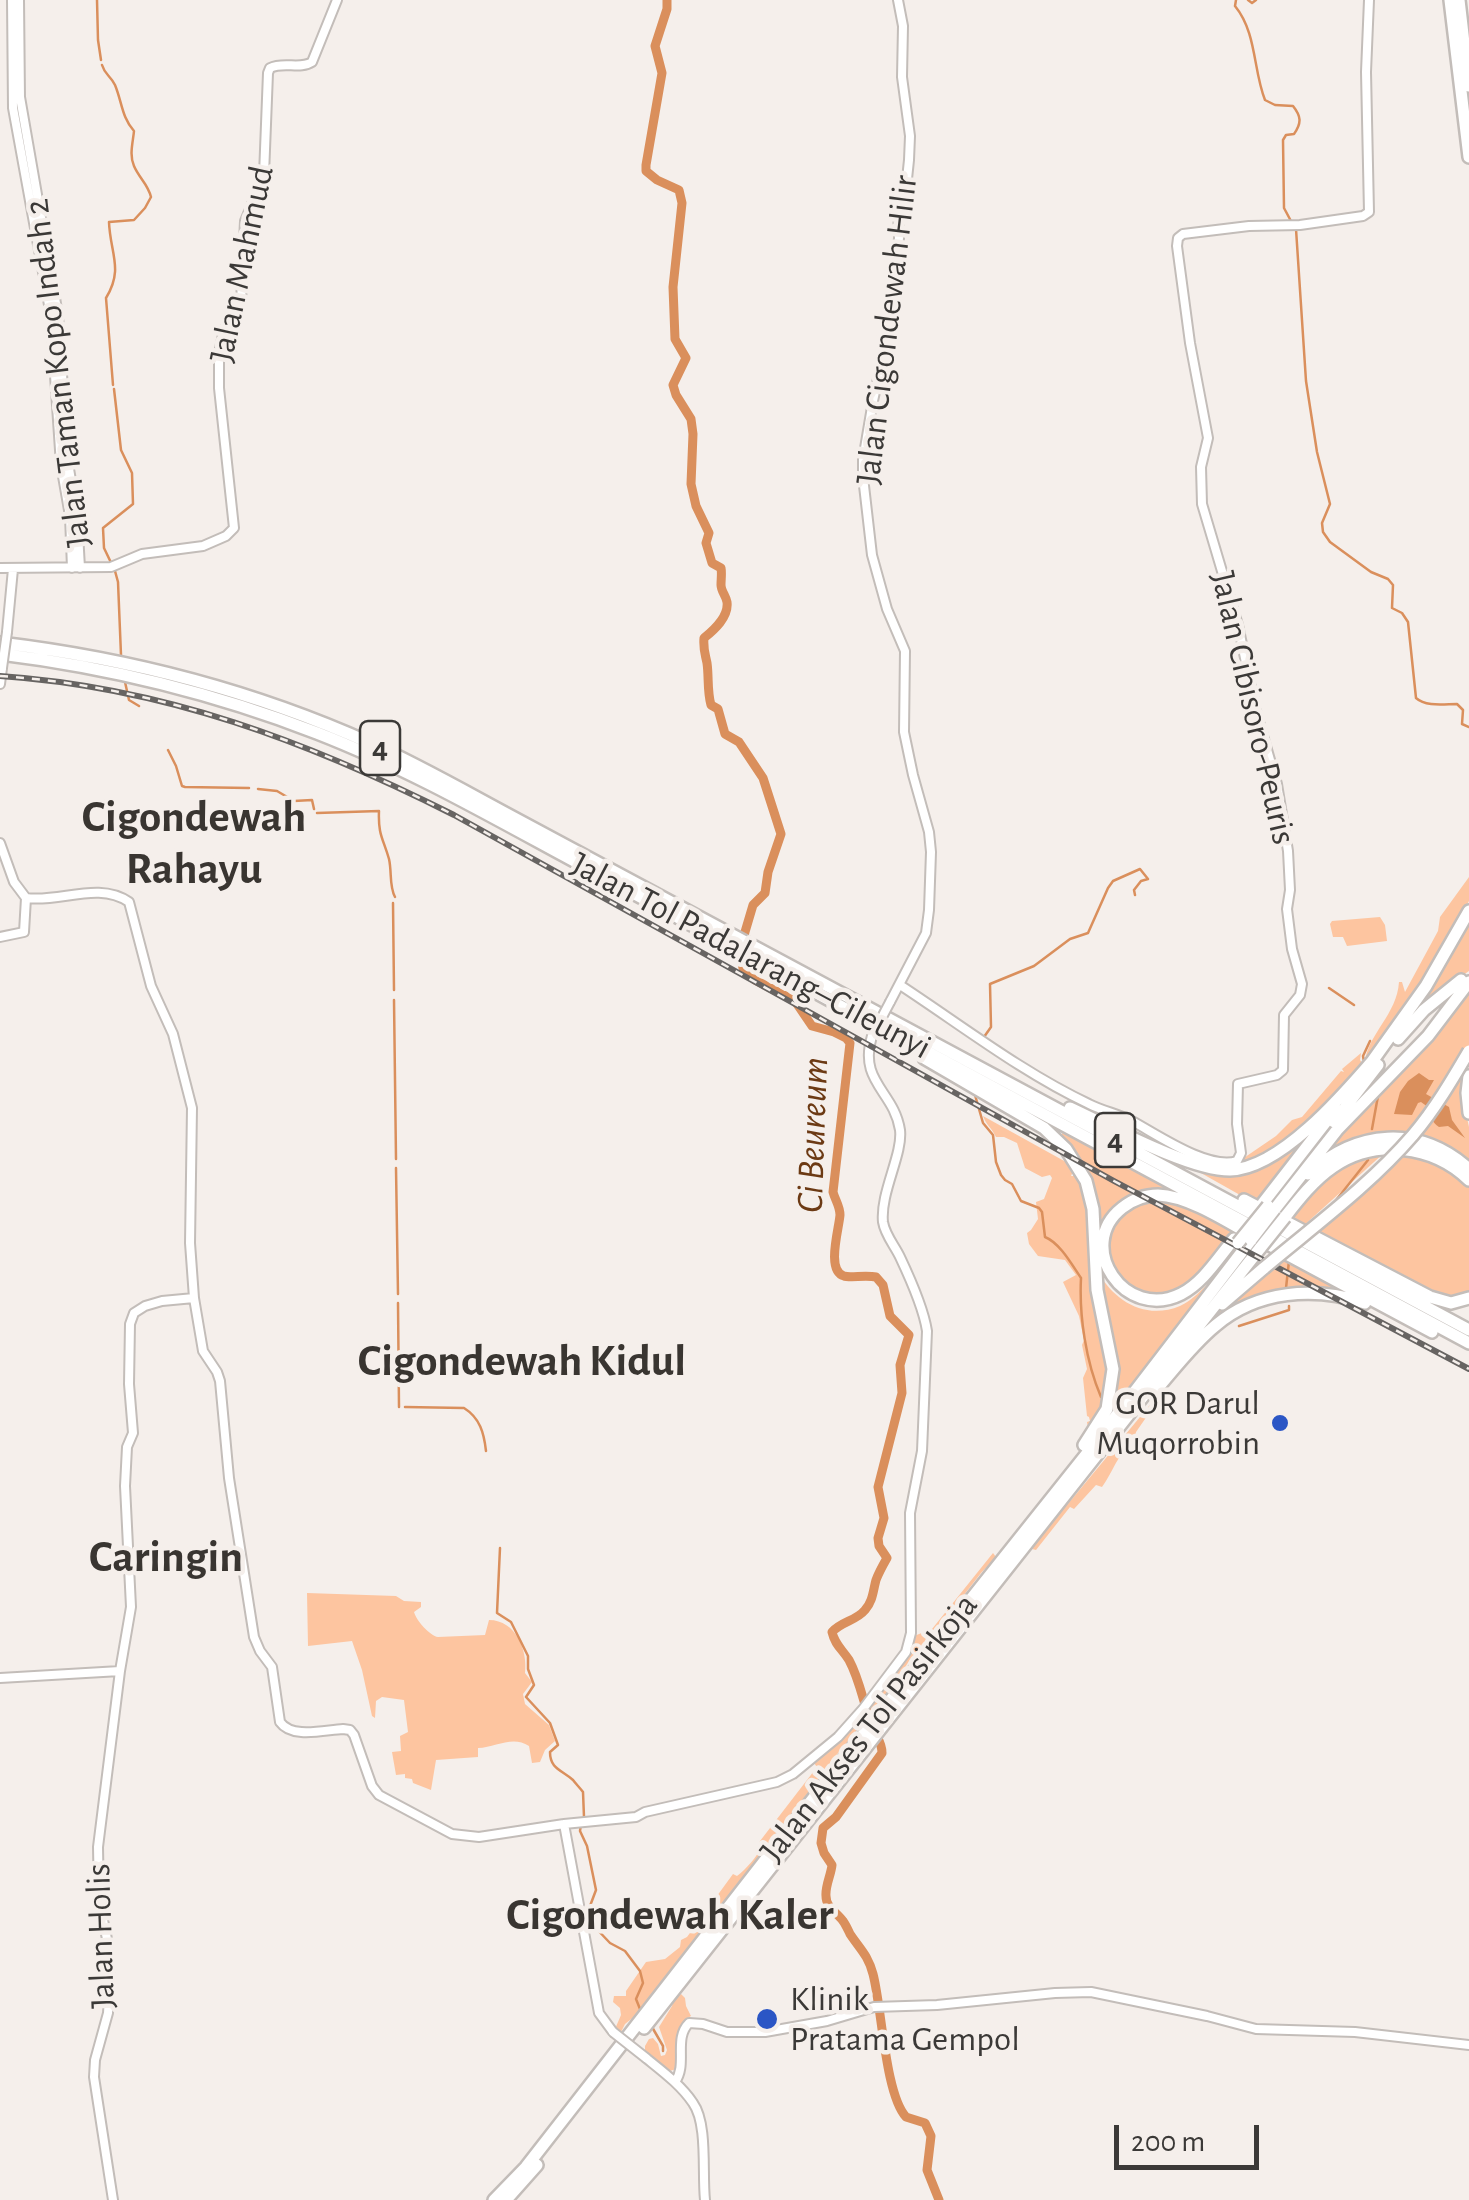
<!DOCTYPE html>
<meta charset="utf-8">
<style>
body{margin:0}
#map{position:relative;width:1469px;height:2200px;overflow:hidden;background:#f5efeb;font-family:"Alegreya Sans",sans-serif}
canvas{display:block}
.scale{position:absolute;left:1114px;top:2125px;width:145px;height:45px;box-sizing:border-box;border:5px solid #3b3937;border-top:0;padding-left:12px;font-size:30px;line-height:35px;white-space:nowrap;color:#3b3937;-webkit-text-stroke:8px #f5efeb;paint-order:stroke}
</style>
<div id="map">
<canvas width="1469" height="2200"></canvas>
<div class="scale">200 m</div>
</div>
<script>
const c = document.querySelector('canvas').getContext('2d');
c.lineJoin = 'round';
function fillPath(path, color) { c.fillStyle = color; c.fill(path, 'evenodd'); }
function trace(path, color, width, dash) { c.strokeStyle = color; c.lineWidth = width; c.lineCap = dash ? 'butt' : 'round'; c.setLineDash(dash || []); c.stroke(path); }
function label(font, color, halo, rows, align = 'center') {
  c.font = font + ' "Alegreya Sans",sans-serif'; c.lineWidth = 9; c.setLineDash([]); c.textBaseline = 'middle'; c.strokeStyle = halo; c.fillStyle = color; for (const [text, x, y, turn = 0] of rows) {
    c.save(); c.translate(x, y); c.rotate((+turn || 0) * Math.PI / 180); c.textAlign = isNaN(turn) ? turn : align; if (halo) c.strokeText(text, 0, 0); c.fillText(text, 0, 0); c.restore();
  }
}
const green = new Path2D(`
 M1469,877V901L1432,967L1394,1024L1365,1061C1369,1033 1397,1014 1399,982H1402L1405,992L1438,931L1440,917Z
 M1380,917L1385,925L1387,941L1347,946L1343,937H1333L1330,924L1332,921Z
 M1469,921V971L1425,1001L1407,1022Z
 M1469,988V1061L1464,1078L1463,1099L1469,1127V1164C1453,1156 1419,1137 1403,1134C1375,1128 1343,1142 1321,1158L1367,1101Z
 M1361,1053L1360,1060L1375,1080L1360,1098L1348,1080L1347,1084L1271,1154L1232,1166L1276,1136L1292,1120L1302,1117L1341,1071L1344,1072L1342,1069Z
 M1328,1112L1256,1204L1185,1164C1204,1166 1233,1174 1251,1171C1276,1167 1309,1129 1328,1112Z
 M983,1116L1075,1167L1071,1176H1073L1077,1170L1088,1203L1109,1364L1106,1399L1083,1442L1081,1437L1088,1428L1087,1422L1090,1421L1089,1417L1087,1416L1083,1378L1087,1369L1082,1345L1084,1340L1079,1316L1063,1282L1076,1275L1065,1260L1038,1256L1029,1244L1027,1233L1031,1230L1038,1219L1036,1202L1044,1199L1052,1178L1050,1175L1042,1177L1025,1168L1017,1143L1004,1137H996C992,1128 986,1125 983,1116Z
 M1062,1133L1073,1137L1180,1194H1140L1099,1242C1097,1202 1093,1166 1062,1137Z
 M1384,1153L1301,1228L1288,1221C1315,1183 1339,1164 1384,1153Z
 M1400,1153L1441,1164L1469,1187V1294L1447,1299L1309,1233Z
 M1149,1199C1180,1199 1208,1216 1235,1230C1222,1247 1208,1272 1190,1284C1134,1323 1076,1247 1128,1209C1134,1205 1143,1202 1149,1199Z
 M1283,1256L1357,1295L1335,1290L1302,1289L1215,1319L1213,1317Z
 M1098,1272C1115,1302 1146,1320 1180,1306C1193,1300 1202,1289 1212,1280L1102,1426L1112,1403Z
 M1159,1394L1161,1396L1136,1432L1134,1443C1117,1453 1114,1471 1102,1487L1096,1485L1074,1509L1070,1507L1036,1550L1032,1549L1051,1522L1072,1499Z
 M993,1553L996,1557L981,1573L936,1631L909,1661L888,1695L845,1748L838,1753L826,1773L639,2013L625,2024L621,2032H618L615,2029L621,2015L620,2008L613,2002L614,1996H626V1991L646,1962L665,1959L680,1947L681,1940L687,1937L733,1874L737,1876C746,1869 757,1857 762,1846L759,1844L760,1841L817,1767L814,1763L834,1744L907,1654L914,1636L932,1629Z
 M307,1593L396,1596L404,1601L421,1602V1607L414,1612C416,1620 430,1636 438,1637L485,1635L489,1620C516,1620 528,1651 525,1673L532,1682L523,1694L525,1704L549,1725L555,1741L545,1750L540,1762L532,1763L529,1746C513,1735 496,1747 478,1748V1757L436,1760L431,1790L413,1783L412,1779L405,1778V1774L396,1775L392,1752L401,1751L400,1736L408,1732L404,1700L382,1697L376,1701L375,1718L372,1716L362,1670L352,1641L308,1646Z
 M681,1994L685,1998L686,2006L691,2016C673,2025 678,2046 678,2064L676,2069L670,2071L645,2054V2046L649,2039L653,2038L658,2044L661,2056L665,2055L667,2050L659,2027L672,2006L674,1998Z`);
const water = new Path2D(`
 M1419,1073L1429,1080H1434L1426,1094L1449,1107L1452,1120L1465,1138L1448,1126L1439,1127C1432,1122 1431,1119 1432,1110L1421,1102L1418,1103L1412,1115L1394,1114L1400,1092L1408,1081Z`);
const stream = new Path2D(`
 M97,0L98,40L101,60
 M1236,0L1235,6C1257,33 1253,70 1265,100L1275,105L1293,106C1301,116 1302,123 1294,134L1286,135L1283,140L1284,208L1292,223
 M1248,0L1252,3L1256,0
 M102,65C105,75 110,75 115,85C122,102 122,118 134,131C133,142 129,155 134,166C139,178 148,184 151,197L145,208L134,220L109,222C110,253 124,269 106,298L113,385
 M1296,229L1306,381L1317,452L1330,504L1322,523L1323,532L1330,542L1371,572L1388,579L1393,585L1392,608L1402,613L1408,622L1416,698C1426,707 1444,704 1457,704L1463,710L1462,724L1469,727
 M114,389L121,450L132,473L133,504L103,528L104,548L115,571L118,582L121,655
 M125,682L129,700L139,706
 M168,750L176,766L182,786L185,787L249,788
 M258,789L277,791L294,801L312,800L314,809
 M317,813L379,811C378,835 383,838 389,859C392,872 389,886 395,897
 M393,903L394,990
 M1329,988L1354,1005
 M394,1000L396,1159
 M984,1037L991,1027L990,984L1034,966L1070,939L1088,933L1108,888L1113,881L1140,869L1148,879L1141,881L1134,890L1135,895
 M1364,1062L1363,1056L1370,1041
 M975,1095L983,1123L993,1135L996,1162L1001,1175L1005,1180L1012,1184L1021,1201L1039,1208L1042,1212L1045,1237C1060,1243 1072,1265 1081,1278C1079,1316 1086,1362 1101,1397
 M1372,1129L1378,1096
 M396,1168L398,1294
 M1333,1204L1368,1160
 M1286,1288L1289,1261
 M398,1303L399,1407
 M1239,1326L1289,1310V1306
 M405,1407L464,1408C480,1418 484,1433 486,1451
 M500,1548L497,1613L511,1622L528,1656V1669L534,1685L526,1697L550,1723L558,1745L550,1752C550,1769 562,1770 573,1780C576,1784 580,1788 583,1792L584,1817
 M581,1824L580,1831L587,1846L596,1890L590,1906L591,1923L610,1943L625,1951L640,1971L643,1983L636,1999L640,2009
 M652,2027L663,2046V2051`);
const river = new Path2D(`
 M667,0V9L655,46L662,73L646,165V171L657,180L679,190L682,203L673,287L675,339L686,358L673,385L676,395L691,419L693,434L691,484L696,506L709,533L706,543L712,563L721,568C722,573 721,579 721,585C721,591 726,596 727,602C729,617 714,630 704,638C703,649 705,653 707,663C709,677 707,691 711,705L718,709L725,734L739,742L763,778L781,834L768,872L765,893L753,905L745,932L740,954L743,968L755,980L795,1001L812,1026L834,1032L846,1038L850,1043L833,1192C835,1200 840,1206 840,1215C839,1229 826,1271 844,1276C849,1278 866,1275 876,1277L883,1285L890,1316L909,1335L900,1365L902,1393L878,1487L884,1518L878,1538L879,1546L887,1558C883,1565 879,1572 876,1580C873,1591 873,1601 865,1610C856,1621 842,1621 832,1632C835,1645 842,1649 849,1660C861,1682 864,1708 874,1731C878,1740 882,1743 882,1753L836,1817L823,1828L821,1843L824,1853L832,1865C831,1875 825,1886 826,1896C826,1908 837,1912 843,1921C846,1925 848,1930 850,1934C860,1949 868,1955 873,1974C882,2008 885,2094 906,2117L925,2123L931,2136L927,2170L939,2200`);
const secondary = new Path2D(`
 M12,0L13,108L51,316L61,465L70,516L72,568
 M19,0L20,97L58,315L68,463L77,515L80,568
 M0,568L111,567L142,554L203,546L226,536L234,528L219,388V353L224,330L241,302L245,221L264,175L268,73L270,68C284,61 300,70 312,62L337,0
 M7,632L13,569
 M0,684L2,668
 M0,843L14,882L26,898C60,903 98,881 129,902L151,986L173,1034L192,1108L190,1243L194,1298L203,1351L217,1372L220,1381L229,1478L254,1637L260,1651L272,1667L280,1722C292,1739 324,1730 343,1729L350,1730L354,1735L372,1786L379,1795L452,1834L479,1837L564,1824L636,1817L645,1812L777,1782L793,1774L838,1737L863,1709L906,1652L911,1633L910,1513L922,1451L927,1331C924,1311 909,1276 900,1257C895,1246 885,1235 883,1222C880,1193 903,1154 900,1130C894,1091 858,1082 872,1036
 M0,937L24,932L26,898
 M900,985C961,1025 1023,1073 1089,1104C1103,1111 1118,1114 1132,1121C1158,1135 1208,1170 1237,1161L1241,1153L1237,1124L1238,1084L1277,1075L1283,1070L1284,1015L1300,995L1302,984L1292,949L1287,909L1290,890L1288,851L1277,784L1257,715L1238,625L1202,504L1201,467L1208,438L1190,343L1177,246L1178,238L1183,234L1249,226L1300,225L1363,216L1369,212L1366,72L1369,0
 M890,1002L926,933L929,910L931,852L929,832L913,775L904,732L905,651L887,609L872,555L863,477V460L873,401L892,315L899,238L898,207L907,179L909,160L910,136L902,77L903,26L898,0
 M0,1678L120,1671
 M564,1824L599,2013L613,2032
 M646,2058C662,2071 681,2085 693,2103C708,2124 702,2173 705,2200
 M675,2082C688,2064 673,2039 689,2023L703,2024L727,2032H765L827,2021L874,2007L937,2005L1055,1993L1091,1992L1207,2016L1256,2029L1355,2032L1469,2045
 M113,2200L94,2077L95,2060L108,2013L110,1980L107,1939L99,1901L98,1847L120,1671L131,1607L125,1486L127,1447L133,1433L129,1384L130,1324L134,1313L145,1306L162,1301L194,1298`);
const highway = new Path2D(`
 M1450,0L1469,157
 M1459,0L1469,86
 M0,643C126,658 254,691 370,743C421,766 471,795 520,821L1469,1330
 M0,654C107,667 216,694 317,733C402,766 482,811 563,855C661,908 759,961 857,1015L883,1028L1469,1343
 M1398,1039L1424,1010L1461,980
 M924,1058L1044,1128L1066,1149L1086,1181L1093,1209L1097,1290L1113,1369L1107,1409L1084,1445
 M1371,1063L1426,986L1469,911
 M1469,1076L1467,1093L1469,1113
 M1070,1108C1109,1126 1189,1170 1230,1170C1280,1169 1344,1094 1375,1058
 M1334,1122L1378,1065
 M1308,1174C1356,1130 1419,1124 1469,1169
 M1244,1200L1430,1297L1451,1303L1469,1298
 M1263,1203L1336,1109
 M1274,1210L1337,1130L1428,1036L1469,982
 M1285,1217C1299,1199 1314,1180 1333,1167C1375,1138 1433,1145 1469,1180
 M1234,1239C1218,1258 1203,1283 1181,1294C1125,1322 1074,1246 1122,1208C1132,1200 1145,1195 1158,1195C1191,1196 1234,1226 1262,1241C1319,1271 1375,1302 1432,1332
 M1222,1304L1264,1268
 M1156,1390C1175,1368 1193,1344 1215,1326C1257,1290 1315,1286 1365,1303
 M644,2028L1261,1247
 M494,2200L526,2167L858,1741L1093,1446L1251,1240
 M506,2200L537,2165`);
const rail = new Path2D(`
 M0,676C164,687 309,742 454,815L1114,1181L1469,1369`);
const secondaryBridge = new Path2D(`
 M2,668L7,632
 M872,1036L890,1002
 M613,2032L646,2058`);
const highwayBridge = new Path2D(`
 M1251,1240L1274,1210
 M1238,1243L1268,1206
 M1261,1247L1285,1217
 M1264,1268C1314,1226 1370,1185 1413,1135C1435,1109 1452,1080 1469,1051`);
const markers = [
 [1280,1423,10,"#2b56c5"],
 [767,2019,12,"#2b56c5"]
];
const shields = [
 [380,748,40],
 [1115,1140,40]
];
const shieldNames = [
 ["4",380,748],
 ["4",1115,1140]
];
const streetNames = [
 ["Jalan Mahmud",242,264,-78],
 ["Jalan Cigondewah Hilir",887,330,-83],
 ["Jalan Taman Kopo Indah 2",58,373,-97],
 ["Jalan Cibisoro-Peuris",1253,708,77],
 ["Jalan Tol Padalarang–Cileunyi",751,956,28],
 ["Jalan Akses Tol Pasirkoja",869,1728,-52],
 ["Jalan Holis",101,1936,-92]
];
const poiNames = [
 ["GOR Darul",1260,1403],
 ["Muqorrobin",1260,1443],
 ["Klinik",790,1999,"left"],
 ["Pratama Gempol",790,2039,"left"]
];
const waterNames = [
 ["Ci Beureum",813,1135,-88]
];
const districtNames = [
 ["Cigondewah",194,817],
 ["Rahayu",194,869],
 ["Cigondewah Kidul",522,1361],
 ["Caringin",166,1557],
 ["Cigondewah Kaler",670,1915]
];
fillPath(green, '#fdc5a0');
fillPath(water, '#da8f5c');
trace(stream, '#da8f5c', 2.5);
trace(river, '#da8f5c', 9);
trace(secondary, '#c3bdb9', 12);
trace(highway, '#c3bdb9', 16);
trace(secondary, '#fff', 8);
trace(highway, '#fff', 11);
trace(rail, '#676462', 6);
trace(rail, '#f5efeb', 2.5, [8]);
trace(secondaryBridge, '#c3bdb9', 12, []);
trace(highwayBridge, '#c3bdb9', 16, []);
trace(secondaryBridge, '#fff', 8);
trace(highwayBridge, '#fff', 11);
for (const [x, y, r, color] of markers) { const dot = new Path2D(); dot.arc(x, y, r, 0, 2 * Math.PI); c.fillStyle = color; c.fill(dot); trace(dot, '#f5efeb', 4); }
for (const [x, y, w] of shields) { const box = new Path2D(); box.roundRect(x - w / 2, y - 27, w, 54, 8); c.fillStyle = '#f5efeb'; c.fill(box); trace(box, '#3b3937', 2.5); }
label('bold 32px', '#3b3937', null, shieldNames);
label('35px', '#3b3937', '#f5efeb', streetNames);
label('35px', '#3b3937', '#f5efeb', poiNames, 'right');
label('italic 38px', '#6c3a14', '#f5efeb', waterNames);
label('bold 45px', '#393531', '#f5efeb', districtNames);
</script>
